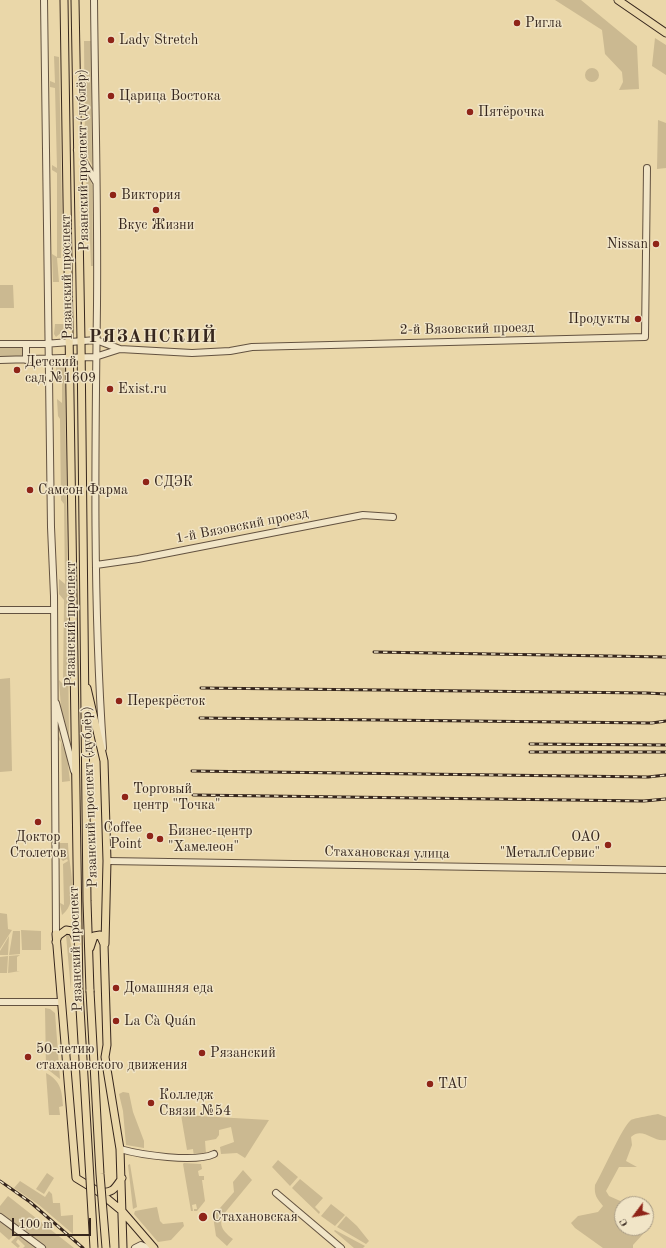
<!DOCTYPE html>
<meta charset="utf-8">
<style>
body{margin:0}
#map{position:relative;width:666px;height:1248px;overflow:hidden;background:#ead7a9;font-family:"Old Standard TT",serif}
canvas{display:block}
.north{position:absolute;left:614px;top:1196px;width:40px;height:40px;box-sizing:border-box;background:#f1e5c7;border:1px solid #a69983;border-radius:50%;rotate:238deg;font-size:11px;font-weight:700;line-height:16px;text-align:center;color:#36261d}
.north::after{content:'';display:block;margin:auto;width:14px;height:18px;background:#8f2418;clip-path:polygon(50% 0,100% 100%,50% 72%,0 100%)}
.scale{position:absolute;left:12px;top:1218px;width:79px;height:18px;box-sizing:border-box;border:2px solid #36261d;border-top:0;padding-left:5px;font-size:12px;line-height:14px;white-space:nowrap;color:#36261d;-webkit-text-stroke:3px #f1e5c7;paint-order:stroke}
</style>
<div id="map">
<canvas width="666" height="1248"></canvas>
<div class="north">С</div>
<div class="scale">100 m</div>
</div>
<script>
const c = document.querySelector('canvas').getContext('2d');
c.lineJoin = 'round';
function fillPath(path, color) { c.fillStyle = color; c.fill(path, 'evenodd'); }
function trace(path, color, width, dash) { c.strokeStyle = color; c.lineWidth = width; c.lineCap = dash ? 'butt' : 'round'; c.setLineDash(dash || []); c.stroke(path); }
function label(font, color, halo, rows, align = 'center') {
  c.font = font + ' "Old Standard TT",serif'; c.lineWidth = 3; c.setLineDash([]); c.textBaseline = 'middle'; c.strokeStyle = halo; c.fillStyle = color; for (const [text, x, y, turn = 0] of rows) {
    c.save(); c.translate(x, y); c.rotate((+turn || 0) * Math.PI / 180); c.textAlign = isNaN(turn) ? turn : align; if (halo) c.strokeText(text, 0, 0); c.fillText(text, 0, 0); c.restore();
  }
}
const green = new Path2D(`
 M555,0H581L637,46L639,89L619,90L623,82L622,72L605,54L602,30Z
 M655,38L666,45V75L652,66Z
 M84,41H91L92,165L85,151Z
 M54,56L59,57L62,212L61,258H57L59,282H53L52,254L57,257V173L52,170V165L57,168L55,88L50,87V81L55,83Z
 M585 75a7 7 0 1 1 14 0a7 7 0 1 1-14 0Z
 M658,120L666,123V168L657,169Z
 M86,173H88L92,185L93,266H91L90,241H88Z
 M0,285H13L14,308H0Z
 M55,324H64L63,331L56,337L54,334Z
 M0,347H23V356H0Z
 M59,363L64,365L65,370L69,739L62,722L59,680L63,684L64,600L59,594V579L65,584L64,504L61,500L60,419L58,416L57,399L62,403V383L56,376V367Z
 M10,678L12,771L0,772V679Z
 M57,731L67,756L70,781L62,782L61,742L57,738Z
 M58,843H68C68,864 81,901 62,915L60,903L64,905L63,864L68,861L67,859L63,861L59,857Z
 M0,913L7,914L8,929L12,930L0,949Z
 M21,930L41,931V950H22Z
 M13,931H20V954L9,955Z
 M66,935H69L72,949L71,991Z
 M9,936L8,955H0V951Z
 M20,955L17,957V971H20L8,973L9,956Z
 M8,956L7,973H0V957Z
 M45,1008L50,1009L55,1013L60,1079L46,1068Z
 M46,1073C61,1081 62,1091 63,1106L59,1107L60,1115H49Z
 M123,1092L129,1093L133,1112L144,1141V1148L126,1145L123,1111L119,1094Z
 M658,1114L666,1117V1140C653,1143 643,1126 631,1137L632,1145L626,1161L637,1167H619L606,1191L609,1196L627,1204H622V1228H641L643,1234L633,1245V1248H603L575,1228L571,1223L578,1216L598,1212L603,1206C597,1198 594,1196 595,1185C603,1172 622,1127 631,1120C635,1118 653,1115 658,1114Z
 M181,1115L269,1120L245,1158L237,1153L221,1154L220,1147L234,1142L231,1127L219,1130V1135L216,1139L205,1141L206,1154L194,1157L193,1149L187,1150Z
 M278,1160L298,1177L290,1186L272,1167Z
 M184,1163L201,1164L202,1169L198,1171L199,1176H204V1180H202L205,1201L197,1211H194V1209H197L196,1204L192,1205L193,1211H191L183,1164Z
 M130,1164L137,1207L133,1209L128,1165Z
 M243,1170L252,1180L223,1215C218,1226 224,1232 233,1239L227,1246L216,1236L213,1216L234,1192L233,1182Z
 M47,1173L54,1178L44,1194L36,1189Z
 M300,1179L323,1198L315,1207L320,1212L319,1214L292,1188Z
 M20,1181L45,1197L49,1191L52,1194L53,1203H60L61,1216L73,1215V1234L39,1205L14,1188Z
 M8,1196L74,1248H45L0,1214V1206Z
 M331,1204L345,1215L335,1226L321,1216Z
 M157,1207L160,1221L163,1224L183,1222L184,1226L171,1240L158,1242L134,1214L135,1211Z
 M346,1216L357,1226L369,1241L366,1244L337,1227Z
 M0,1221L16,1233L9,1240L0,1232Z
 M335,1230L365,1246L363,1248H354L334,1231Z
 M18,1235L37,1248H23L25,1246L18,1239L16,1242L20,1246L18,1248L11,1242Z`);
const minor = new Path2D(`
 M44,0L51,527L54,596L56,934
 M94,0C95,102 98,203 97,305C95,452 93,601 103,748
 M77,150L96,182
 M0,344H44L96,340L120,349
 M26,344V360
 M0,360L95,357L120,349L192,353L230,351L252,347L645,337L647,168
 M96,565L138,559L363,515L393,517
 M0,610H53
 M56,703L74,771
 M107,861L666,870
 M0,1002H61
 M120,1149C141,1155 195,1163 214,1154
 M276,1193L341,1248
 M0,1217L42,1248
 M135,1248L141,1245L148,1248`);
const major = new Path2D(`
 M64,0L79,991
 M75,0L81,341L87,901L90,991
 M618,0L666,33
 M87,688L104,761L107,861L105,944
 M56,934L76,1178L99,1192L122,1211L154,1248
 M56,942L58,936L66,930L72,931L77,940
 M90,948L94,936L100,935L104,944L107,1045L105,1057L120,1149L123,1248
 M99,1192C113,1194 115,1188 122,1178`);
const rail = new Path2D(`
 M374,652L666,657
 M201,688L647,693L666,694
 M200,718L652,723L666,721
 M530,744L666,745
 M530,752H666
 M192,771L648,777L666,775
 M193,795L644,801L666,799
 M0,1181L30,1202L83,1248`);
const majorBridge = new Path2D(`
 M79,991L94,1248
 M90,991L100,1174L106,1248`);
const markers = [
 [517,23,4,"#8f2418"],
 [111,40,4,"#8f2418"],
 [111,96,4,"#8f2418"],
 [470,112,4,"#8f2418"],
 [113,195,4,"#8f2418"],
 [156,210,4,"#8f2418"],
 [656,244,4,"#8f2418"],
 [638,319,4,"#8f2418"],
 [17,370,4,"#8f2418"],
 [110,389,4,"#8f2418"],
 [146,482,4,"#8f2418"],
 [30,490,4,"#8f2418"],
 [119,701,4,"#8f2418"],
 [125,797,4,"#8f2418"],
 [38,822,4,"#8f2418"],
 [150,836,4,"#8f2418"],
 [160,839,4,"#8f2418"],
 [608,845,4,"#8f2418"],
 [116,988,4,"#8f2418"],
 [116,1021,4,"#8f2418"],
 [202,1053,4,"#8f2418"],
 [28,1057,4,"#8f2418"],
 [430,1084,4,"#8f2418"],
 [151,1103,4,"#8f2418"],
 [203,1217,5,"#8f2418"]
];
const poiNames = [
 ["Ригла",525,23],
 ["Lady Stretch",119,40],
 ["Царица Востока",119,96],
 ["Пятёрочка",478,112],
 ["Виктория",121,195],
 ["Вкус Жизни",156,225,"center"],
 ["Nissan",648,244,"right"],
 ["Продукты",630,319,"right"],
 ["Детский",25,362],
 ["сад №1609",25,378],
 ["Exist.ru",118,389],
 ["СДЭК",154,482],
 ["Самсон Фарма",38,490],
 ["Перекрёсток",127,701],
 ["Торговый",133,789],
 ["центр \"Точка\"",133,805],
 ["Coffee",142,828,"right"],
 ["Point",142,844,"right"],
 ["Бизнес-центр",168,831],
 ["\"Хамелеон\"",168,847],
 ["Доктор",38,837,"center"],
 ["Столетов",38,853,"center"],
 ["ОАО",600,837,"right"],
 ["\"МеталлСервис\"",600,853,"right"],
 ["Домашняя еда",124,988],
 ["La Cà Quán",124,1021],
 ["50-летию",36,1049],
 ["стахановского движения",36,1065],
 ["Рязанский",210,1053],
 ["TAU",438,1084],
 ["Колледж",159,1095],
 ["Связи №54",159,1111],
 ["Стахановская",212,1217]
];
const streetNames = [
 ["Рязанский проспект (дублёр)",83,160,-91],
 ["Рязанский проспект",67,277,-91],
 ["2-й Вязовский проезд",467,329,-1],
 ["1-й Вязовский проезд",242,526,-11],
 ["Рязанский проспект",71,624,-90],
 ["Рязанский проспект (дублёр)",90,797,-92],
 ["Стахановская улица",387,853,1],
 ["Рязанский проспект",76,949,-92]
];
const districtNames = [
 ["РЯЗАНСКИЙ",153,337]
];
fillPath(green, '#cbb991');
trace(minor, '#635240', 8);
trace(major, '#36261d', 9);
trace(minor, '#f1e5c7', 6);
trace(major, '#ead7a9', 7);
trace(rail, '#36261d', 3);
trace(rail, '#f1e5c7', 1.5, [4.5]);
trace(majorBridge, '#36261d', 9, []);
trace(majorBridge, '#ead7a9', 7);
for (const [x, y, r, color] of markers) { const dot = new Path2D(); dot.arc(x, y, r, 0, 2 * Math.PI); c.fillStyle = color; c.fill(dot); trace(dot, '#f1e5c7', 1.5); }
label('14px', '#36261d', '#f1e5c7', poiNames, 'left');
label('14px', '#36261d', '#f1e5c7', streetNames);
c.letterSpacing = '1px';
label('bold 18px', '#36261d', '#f1e5c7', districtNames);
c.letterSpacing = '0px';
</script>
